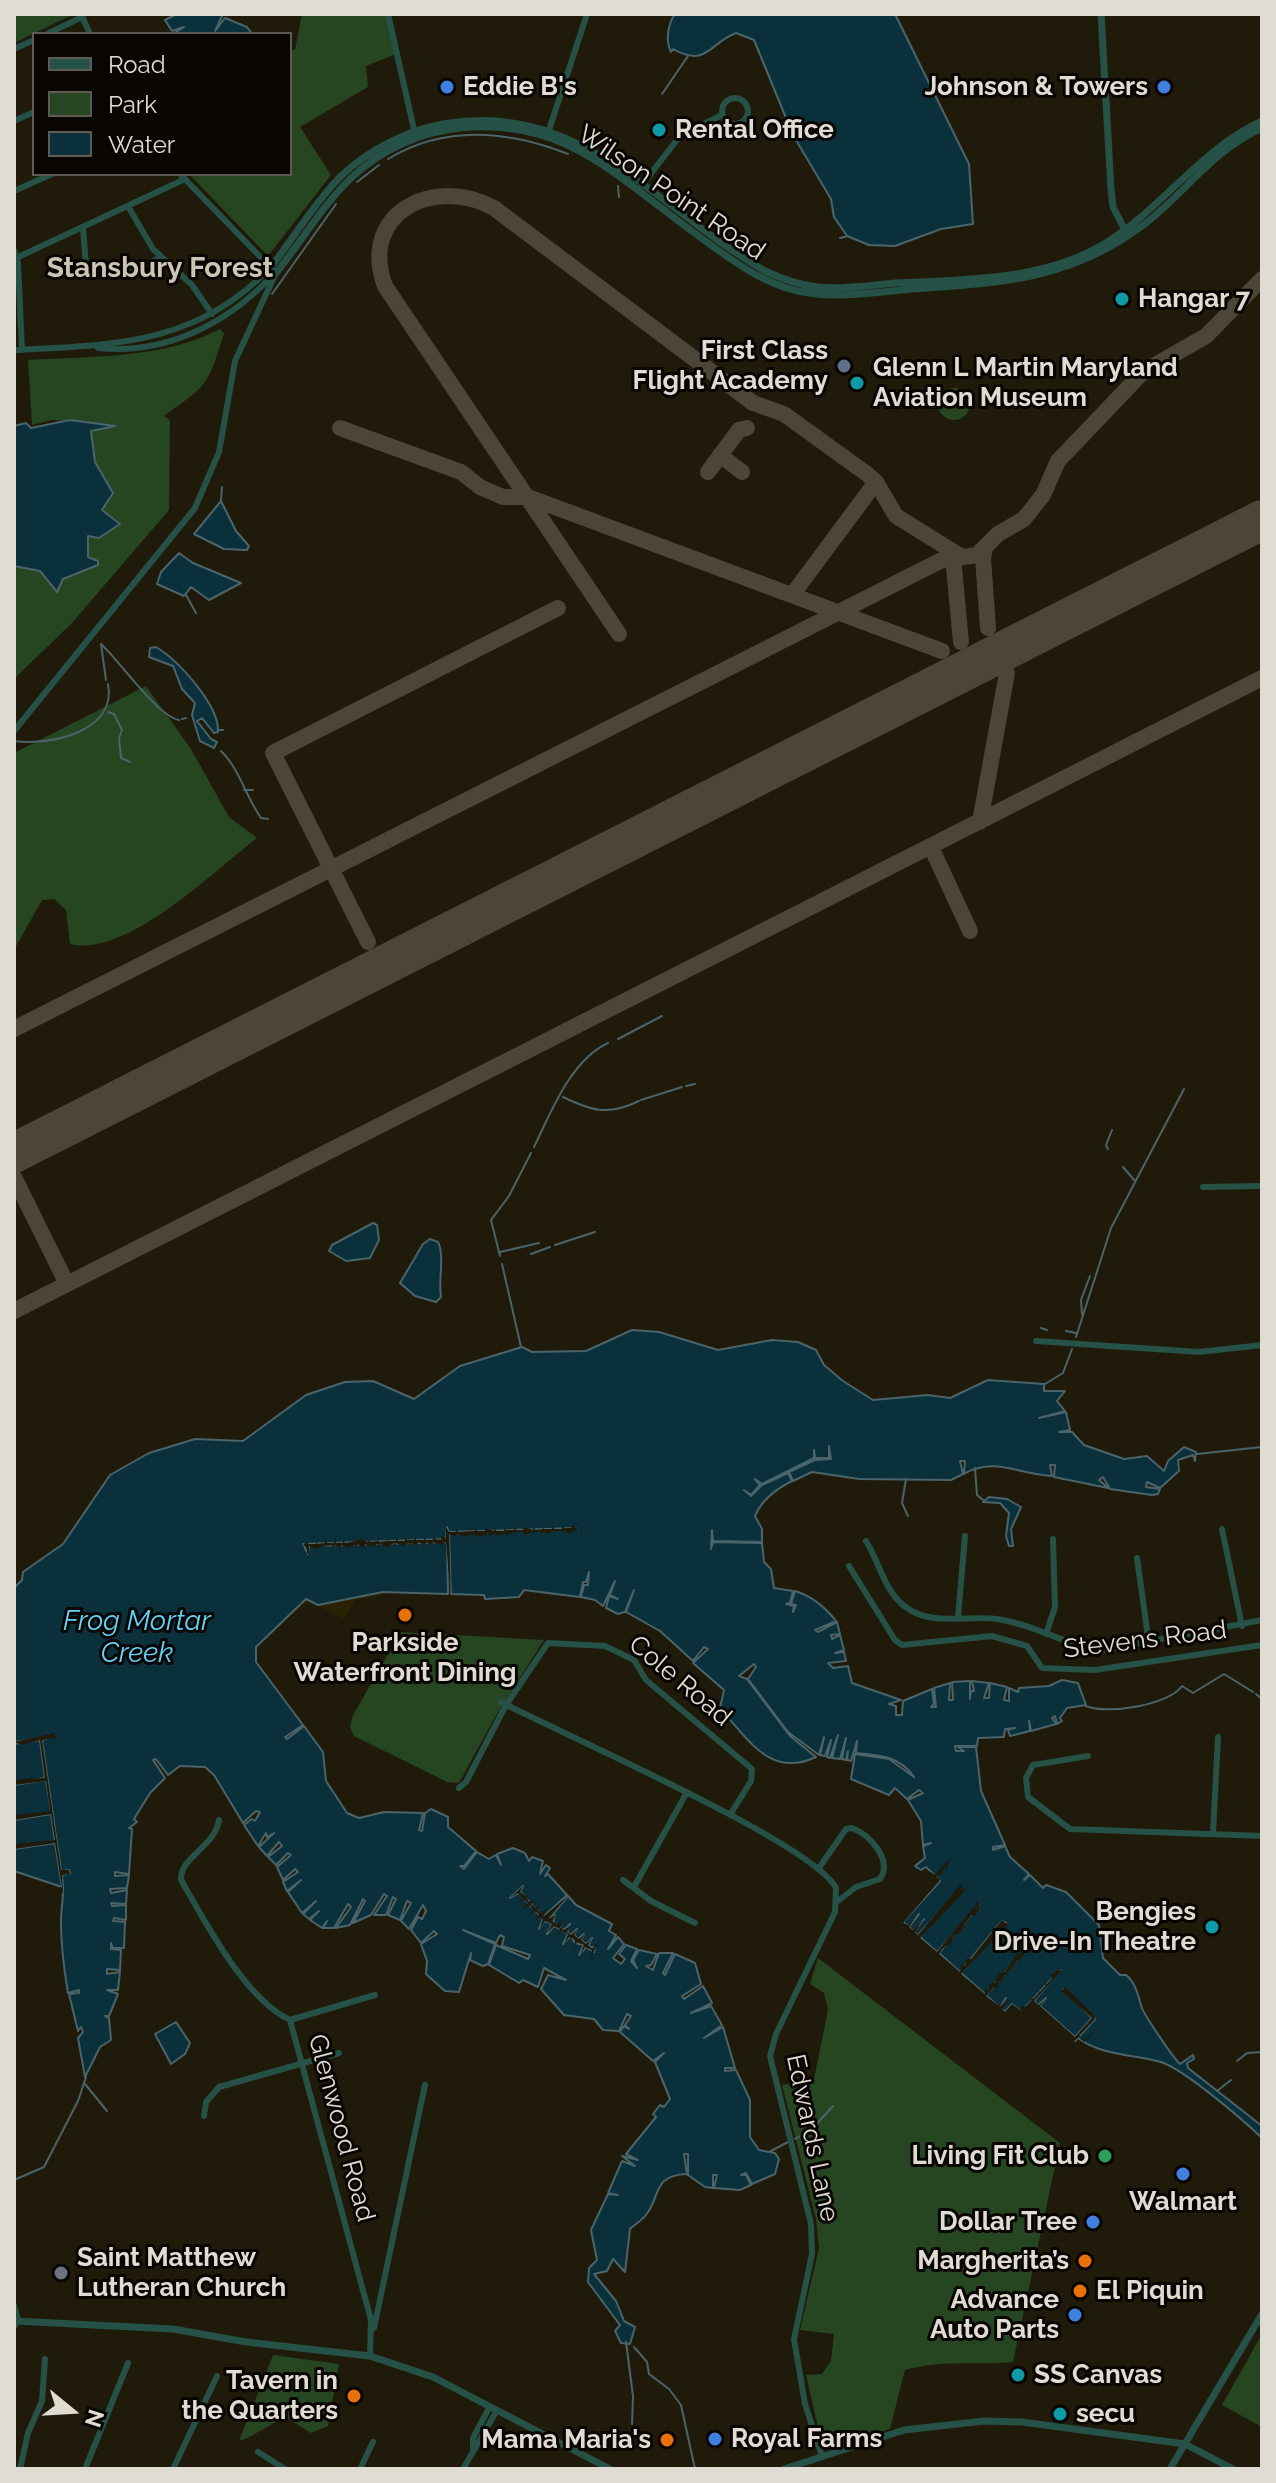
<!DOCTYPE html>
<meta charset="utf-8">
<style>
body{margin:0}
#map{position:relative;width:1276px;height:2483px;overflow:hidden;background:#201a0b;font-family:Raleway,sans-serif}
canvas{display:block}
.frame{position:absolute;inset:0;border:16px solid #e0dcd3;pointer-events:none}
.legend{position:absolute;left:32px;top:32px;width:260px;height:144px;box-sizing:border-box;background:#080502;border:2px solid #5e5b56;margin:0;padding:10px 14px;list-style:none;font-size:24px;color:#e0dcd3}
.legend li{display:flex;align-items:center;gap:16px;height:40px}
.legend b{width:40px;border:2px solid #5e5b56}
.north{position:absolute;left:32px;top:2371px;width:80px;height:80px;-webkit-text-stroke:6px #080502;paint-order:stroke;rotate:108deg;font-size:22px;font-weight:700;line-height:32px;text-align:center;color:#e0dcd3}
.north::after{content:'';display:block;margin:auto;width:28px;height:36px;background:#e0dcd3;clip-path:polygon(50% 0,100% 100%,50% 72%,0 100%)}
</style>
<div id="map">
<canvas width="1276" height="2483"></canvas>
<div class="frame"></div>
<ul class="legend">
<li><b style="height:10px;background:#255147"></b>Road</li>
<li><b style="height:22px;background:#264521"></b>Park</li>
<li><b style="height:22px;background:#0a303c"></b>Water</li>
</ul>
<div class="north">N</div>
</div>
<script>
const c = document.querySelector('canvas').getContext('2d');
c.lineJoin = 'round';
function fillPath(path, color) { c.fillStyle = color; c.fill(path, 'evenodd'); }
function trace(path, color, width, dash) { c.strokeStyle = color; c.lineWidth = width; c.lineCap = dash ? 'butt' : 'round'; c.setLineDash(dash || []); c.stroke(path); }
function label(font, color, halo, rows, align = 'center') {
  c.font = font + ' Raleway,sans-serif'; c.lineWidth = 6; c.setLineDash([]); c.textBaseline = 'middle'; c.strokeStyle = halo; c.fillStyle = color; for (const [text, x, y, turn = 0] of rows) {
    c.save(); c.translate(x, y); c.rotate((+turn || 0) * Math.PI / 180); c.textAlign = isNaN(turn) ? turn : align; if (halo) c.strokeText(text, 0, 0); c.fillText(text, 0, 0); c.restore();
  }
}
const green = new Path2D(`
 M14,14H74L14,43Z
 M302,14H388L396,54L366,66L368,87L300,127L331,175L268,256L189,174H290V50H295Z
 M220,329L224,334C207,386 209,384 164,416L170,420L169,510L72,623L14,679V542L70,421L52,420L32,425L28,360C92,356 163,359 220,329Z
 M938 404a16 16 0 1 1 32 0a16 16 0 1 1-32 0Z
 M146,686L191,749L229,817L257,838C213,872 126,958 70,944L66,910L54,899L42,900L14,950V753Z
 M401,1632L544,1640L495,1717L459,1783L447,1782L354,1736L350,1727L353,1715Z
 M818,1958L1060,2143L1013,2362C977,2365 940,2360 905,2370L890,2429L823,2449L806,2375L822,2374L831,2361L834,2334L800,2330L819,2248L816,2219L782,2085L814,2079L828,2010L824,1993L810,1984Z
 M1262,2334V2427L1222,2405Z
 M273,2355L339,2364L328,2426L311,2433L287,2418C268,2423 257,2436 239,2441Z`);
const sand = new Path2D(`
 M380,1588L381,1596L355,1600L344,1619L301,1598Z`);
const water = new Path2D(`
 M177,14H223L215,31L225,18L247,27L252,34H173L184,27L172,31L165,20Z
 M675,14H895L969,164L973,224L941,229L895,246L869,245L847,236L834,217L831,199L793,135L754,40L736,33C709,43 707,68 673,49L671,52C665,40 668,24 675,14Z
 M70,420L115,426L91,431L95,462L113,493L102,510L120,524L99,538L88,536V557L98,561V565L63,579L57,592L40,571L14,566V426L26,423L31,428Z
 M221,501L236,531L249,546L247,550L224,549L194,534Z
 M179,553L193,563L241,583L209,600L191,587L184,596L157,584L161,572Z
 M156,647C178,660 220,706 218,732L214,733L202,718L197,721L211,739L217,742L214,748L200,741L192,715L195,703L182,689L173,666L149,657L150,648Z
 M373,1223L377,1225L379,1240L370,1258L346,1261L329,1251L332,1245Z
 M430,1239L438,1242C445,1256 438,1278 441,1297L436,1302L415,1296L400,1283L423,1244Z
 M632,1330L659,1332L718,1350L772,1340L798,1342L816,1350L824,1365L843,1381L873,1400L928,1395L950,1398L988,1380L1044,1384V1391H1065L1057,1401L1065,1411L1039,1418L1066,1412L1070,1430L1059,1432H1072L1084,1445L1124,1459L1147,1456L1164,1471L1168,1461L1184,1447L1196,1452L1195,1461L1193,1455L1178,1460L1179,1471L1160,1488L1147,1482L1146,1487L1160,1489L1158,1494L1152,1495L1110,1489L1103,1477L1099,1480L1108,1488L1054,1477L1055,1465H1050L1052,1476C1021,1475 994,1456 964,1474L965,1461H960L963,1474L951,1480L859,1479L812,1472L793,1481L789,1472L815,1460L831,1459L829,1446V1458H815L814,1450V1458L762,1484L755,1479L760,1485L751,1495L744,1490L751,1496L762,1485L788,1473L792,1481C776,1489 762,1499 755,1516L762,1529V1542L713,1541L712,1530L711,1549L713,1542L762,1543L764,1562L771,1569L774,1588L793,1591L790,1603L786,1604L794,1606L793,1612L796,1605L791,1604L795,1591C812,1596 825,1607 836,1621L815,1630L818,1632L837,1622L840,1634L831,1635L832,1639L840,1635L844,1650L835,1653L844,1652L846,1661L828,1663L833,1668L848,1666L852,1683L901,1700L889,1704L896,1706V1715H902L903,1701L932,1689L934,1704L931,1707H936L934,1688L950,1683L949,1700H953L952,1682L970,1681V1699L971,1691H974L972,1681L989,1683L984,1698H989L990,1683L1007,1687L1004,1700L1009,1701V1688L1018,1692L1019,1688L1049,1686L1062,1680L1078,1683L1086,1705L1067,1708L1060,1718L1062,1721L1057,1724L1055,1716L1052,1718L1056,1724L1031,1731L1029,1721L1030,1731L1010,1736L1008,1730L1015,1728L1005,1729L1004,1737L978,1738L977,1746H955L956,1751H964L958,1747H976L981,1791L1005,1845L993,1847V1850L1005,1846L1010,1857L1029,1874L1024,1880L1030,1875L1043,1888L1046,1885L1066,1892L1099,1925L1103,1958L1120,1975H1126C1136,1983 1138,1996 1142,2008C1145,2016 1174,2059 1180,2064L1193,2055L1194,2059L1187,2063L1188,2068L1262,2126V2138C1242,2119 1185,2070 1161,2062C1133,2054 1102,2056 1078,2038L1075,2041L1095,2019L1067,1991L1063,1989L1092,2018L1075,2037L1040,2006L1046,1998L1038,2005L1034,2001L1060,1970L1021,2012L1012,2004L1005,2012L999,2007L1006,1998L998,2006L986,1995L1030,1945L985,1994L961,1973L1006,1923L1002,1921L960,1972L939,1953L979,1906L937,1952L920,1937L960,1889L918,1935L914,1932L924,1919L913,1931L909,1927L919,1914L908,1926L903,1922L940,1881L926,1867L921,1870L915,1866L925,1858L923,1846L931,1843L923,1845L921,1821L908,1800L923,1793L919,1790L907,1799L895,1788L889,1795L851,1779L855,1754L889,1759L914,1777C900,1756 879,1755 856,1753L857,1741L851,1761L847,1760L848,1751L846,1760L842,1759L846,1738L840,1759L832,1758L838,1735L830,1758L827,1757L831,1740L825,1756L820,1755L824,1737L819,1755L788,1732L748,1679L756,1667L754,1664L739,1676L747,1679L790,1736L816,1757C771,1778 750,1742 720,1708L724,1690L693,1663L708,1649L704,1647L693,1661L660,1631L626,1612L634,1590L625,1612L618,1614L606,1608L609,1596L618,1599L610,1595L615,1581L603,1606L595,1600L581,1597L584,1585H588L589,1572L586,1582H583L580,1597L524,1590L519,1597L485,1599L484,1595L451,1594L449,1534L577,1528L449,1532L447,1527L446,1539L303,1544L308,1554L309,1546L447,1542L448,1594L383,1592L318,1605L306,1599L256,1647V1662L303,1725L285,1737L287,1739L304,1726L323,1752L326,1781L347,1813L359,1818L384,1812L423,1813L419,1830L422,1831L425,1813L431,1809L448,1817V1827L476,1851L464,1866H460L464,1869L477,1852L489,1859L496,1855L501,1865L497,1854L513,1848L525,1853L529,1861L532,1857L543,1861L540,1874L546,1865L550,1868L545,1876L548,1874L567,1895L543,1917L520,1892L523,1886L510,1898L519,1893L543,1919L539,1929L545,1921L552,1924L547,1934L554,1926L568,1934L563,1944L571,1936L575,1943L584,1945L579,1955L586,1947L594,1952L595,1948L588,1946L592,1938L586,1944L581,1940L584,1934L578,1939L574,1935L577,1929L571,1935L567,1932L570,1924L564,1930L553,1923L555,1915L548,1920L568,1896L576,1905L612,1924L609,1931L616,1935L608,1949L618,1937L624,1944L613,1958L621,1964L625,1959L619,1954L626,1945L637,1949L631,1961L637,1968L633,1960L639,1950L657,1954L651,1965L646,1966L653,1970L659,1953H673L663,1973L665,1975L675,1954L695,1963L701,1984L682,1996L684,1999L703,1986L712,2003L691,2013L711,2006L722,2025L704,2038L723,2027L735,2068H725V2071L736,2070L750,2100V2137L759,2150L775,2153L779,2159L775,2174L752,2184L746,2173L741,2175H746L751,2185L740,2190L714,2188L717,2175H713V2188L705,2187L688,2175V2154H684L687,2174C651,2175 661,2199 645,2216C641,2221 634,2225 630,2229L625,2272L613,2259L607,2271L594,2274L616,2301L624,2321L635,2327L630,2344L621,2343L615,2331L620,2325L588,2282L589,2268L597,2260L591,2230L608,2194L618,2195L608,2193L622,2161L635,2166L622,2156L638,2160L626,2154L656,2117L653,2114L660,2105L664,2107L670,2099L655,2062L664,2053L653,2061L620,2032L624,2026L629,2029L625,2025L631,2016L627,2014L619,2031L603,2030L594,2019L564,2015L541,1989L548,1975L566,1980L544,1968L538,1987L523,1980L519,1983L489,1965L496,1945L528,1959L530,1955L502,1946L504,1937L500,1935L496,1943L463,1930L495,1944L488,1964L483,1966L470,1960L471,1953L459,1992L445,1991L426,1974L427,1961L421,1944L437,1934L434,1931L421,1943L411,1930L418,1917L422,1919L426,1911L423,1905L409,1929L401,1921L411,1903L407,1901L400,1920L388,1915L396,1899L393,1897L386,1915H374L387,1896L384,1894L371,1915L353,1923L365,1901L363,1899L350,1925L336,1928L351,1907L348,1904L334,1928H323L327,1921L322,1928L310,1920L319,1911L309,1919L303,1914L316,1901L302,1913L288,1892L301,1880L287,1891L283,1882L298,1872L295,1869L283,1880L277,1867L291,1855L288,1853L276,1865L268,1857L282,1846L279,1842L267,1856L259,1847L274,1833L267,1837L266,1833L258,1846L244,1825L252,1819L255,1821L260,1812L256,1811L243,1823L214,1775L205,1767L180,1766L168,1775L156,1759L153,1760L165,1778L150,1793L134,1819L137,1822L129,1828L132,1829L129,1874L115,1872V1876L129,1875L127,1888L110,1889L111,1893L127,1890L126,1904L111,1903L112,1906L126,1905V1920L114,1918L113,1921L125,1922L124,1948H113L111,1943V1949L121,1950L120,1970L107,1969V1974L120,1972L118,1990H107L118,1994L109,2016H105L109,2018L111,2040L100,2047L85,2077L78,2038L83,2032L81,2027L78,2031L69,1994L79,1993V1990L68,1993C64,1969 61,1946 61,1922C61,1904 65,1896 62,1875L70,1873L69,1870L61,1871L42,1740L55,1736L14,1742V1588L22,1580L23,1572L63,1544L110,1475L149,1453L195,1439L243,1441L306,1395L345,1382L373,1381L414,1399L460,1366L522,1347L532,1352L586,1351Z
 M989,1497L1007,1499L1021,1507L1011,1529L1013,1546H1009L1006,1536L1009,1513L1000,1503L983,1502Z
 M40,1740L45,1778L14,1783V1744Z
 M46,1780L51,1812L14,1818V1785Z
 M51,1814L55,1841L14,1847V1820Z
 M55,1843L62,1887L14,1871V1849Z
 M176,2022L190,2043L185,2054L171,2064L155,2034Z`);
const pier = new Path2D(`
 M573,1524L576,1528L577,1524V1533L576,1530L568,1534L567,1531H551L550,1534L543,1532L542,1535L541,1531L534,1532V1535L532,1532L524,1535L523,1532H516V1536L514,1532L506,1536L505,1533L497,1536L496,1533L489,1536L488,1533L480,1537L473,1534V1537L471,1534L465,1537L457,1534L456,1537L449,1534L451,1598L446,1542L440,1545L433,1542L432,1545L426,1542L425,1545L418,1542L417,1546L411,1543L410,1546L409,1543L403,1546L396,1543L395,1547L394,1543L387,1547L380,1544L379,1547L378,1544L371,1547L365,1544L364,1548L357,1544V1548L355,1545L349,1548L341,1545V1548L334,1545L333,1549L332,1545L325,1546V1549L324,1546L316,1549L309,1546V1554L304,1553H307V1546H303L307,1540L308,1544H316L317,1540V1544L325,1543V1540L327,1543H334L335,1539L336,1543H343V1539L345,1543L352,1542V1539L353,1542L360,1539L368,1542L370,1538V1542L378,1541V1538L379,1542L387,1541V1538L388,1541H396L397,1537L398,1541H405V1537L407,1540H414L415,1536L416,1540H424L425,1536L426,1540H433V1536L435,1539L441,1540L442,1536L446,1539V1527L449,1532H456L457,1528L458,1532L475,1531V1528L477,1531H485V1528L494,1531L495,1527L496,1531H504L505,1527L506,1530H514V1526L516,1530H523L524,1527L533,1530L534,1526L535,1530L543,1529V1525L544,1529H552L553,1525L554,1529H562V1525L564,1528H571Z
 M55,1733L56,1738L42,1740L61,1870H69L70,1874L62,1875L63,1893L54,1889L62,1887L55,1843L14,1849V1844L55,1840L51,1814L14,1820L16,1815L50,1811L46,1781L14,1785V1781L21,1779L45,1778L40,1740L22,1745L14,1742Z
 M949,1859L952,1862L949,1860L947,1869L944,1867L941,1875L936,1876L940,1880L903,1923L908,1925L918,1913L909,1927L913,1930L924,1918L915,1932L918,1935L961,1884L962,1890L966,1888L964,1892L920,1938L937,1952L972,1909L977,1907L975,1904L977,1901L980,1907L975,1916L972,1915L964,1925L966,1928L963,1926L961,1932L954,1936L956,1938L953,1937L951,1944L944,1947L946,1950L943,1948L939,1954L960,1972L962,1964L965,1966L967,1958L971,1959L1002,1920L1008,1925L961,1974L985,1994V1989L988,1990L992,1981L995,1983L998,1974L1006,1971L1004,1968L1007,1969L1016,1955L1023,1952L1021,1949L1028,1946L1027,1943L1033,1948H1030L1020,1959L1022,1962L1018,1960L1013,1966L1015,1969L1012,1967L1007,1973L1009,1976L1006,1974L1001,1980L1003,1983L999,1981L997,1989L994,1987L986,1996L998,2005L1005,1997L999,2007L1009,2000L1002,2009L1005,2012L1012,2004L1021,2011L1022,2005L1025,2007L1032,2000L1029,1997L1033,1999L1039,1993L1037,1990L1040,1992L1046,1985L1043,1982L1047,1984L1052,1978L1050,1975L1059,1970L1057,1967L1061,1971L1034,2001L1039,2005L1046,1998L1040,2006L1075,2037L1092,2018L1061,1991L1065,1987L1094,2015L1095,2019L1079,2036L1084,2040L1101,2026L1084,2042L1079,2037L1073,2042L1074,2038L1033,2002L1021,2015L1013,2008L1006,2016L900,1922L937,1881L924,1868L935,1875Z
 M523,1886L520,1892L525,1896L530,1893L526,1897L529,1902L535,1899L531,1904L536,1908L540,1904L537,1910L541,1913L546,1909L543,1917L568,1896L548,1919L556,1915L552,1921L557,1925L562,1919L560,1927L564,1930L571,1925L567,1932L571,1935L578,1929L574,1935L579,1939L585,1934L581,1940L586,1944L592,1938L588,1945L592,1949L598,1943L589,1961L592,1950L585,1947L580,1955L584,1945L577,1942L572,1950L576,1940L569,1937L564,1945L568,1934L561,1931L556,1939L560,1929L554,1926L547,1933L552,1924L545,1921L540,1929L543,1919L539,1917L533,1923L539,1914L534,1911L528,1917L533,1910L530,1905L521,1910L528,1903L523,1899L516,1905L522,1898L518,1893L510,1898Z`);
const stream = new Path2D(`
 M662,94L688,56
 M388,159C446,124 509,131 568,154
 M357,182L379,165
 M618,186L619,197
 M840,238L848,236
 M272,294L336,204
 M221,501L222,487
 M186,595L196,613
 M101,644C119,660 158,717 179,720
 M101,644L106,680
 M108,712L114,714L122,730L119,738L121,758L130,762
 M182,719L186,718
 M218,730H223
 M14,741C52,746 117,731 108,684
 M221,751C239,768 246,797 261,818L268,819
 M244,790H253
 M618,1039L662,1016
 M686,1086L695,1084
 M563,1097C592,1111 608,1116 639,1101
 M641,1100L682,1087
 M534,1147C551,1112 571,1060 608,1043
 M1108,1149L1106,1145L1112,1130
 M1123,1167L1135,1181
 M555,1245L595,1232
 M500,1252L539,1243
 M531,1254L550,1247
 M500,1256L491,1220L509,1196L531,1153
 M502,1264L521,1347
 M1082,1314L1081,1300L1090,1276
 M1041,1328L1047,1330
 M1066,1331L1076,1333
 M1076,1337L1111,1228L1184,1089
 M1045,1384L1063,1373L1072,1349
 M1197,1454L1262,1447
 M975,1468L977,1495L983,1500
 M906,1479L902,1503L908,1516
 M1256,1694L1262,1699
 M1086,1706C1107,1715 1169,1705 1182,1686L1193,1693L1224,1674L1253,1692
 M1237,2061L1247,2053L1262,2052
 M85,2084L107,2111
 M1217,2091L1231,2080
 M795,2139L812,2129L833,2106
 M769,2152L788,2142
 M14,2180L44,2167L78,2101L86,2077
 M626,2342L633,2396L632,2424
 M634,2347L647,2362L649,2374L669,2389L681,2405L695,2469`);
const taxiway = new Path2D(`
 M340,428L461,472L480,487L503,497H528L942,651
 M720,455L742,472
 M708,472L739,430L747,428
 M985,548L983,558L988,628
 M953,557L961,642
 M792,595L876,482
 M619,634L385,286C358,213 434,175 494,208L753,403L784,414L867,474L876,482L896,516L962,557
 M980,822L1007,673
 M931,847L970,931
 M368,942L273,753L558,608
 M14,1029L942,560L977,555L998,534L1024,519L1043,495L1058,461L1143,372L1206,336L1262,279
 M14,1177L67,1284
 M14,1311L1262,678`);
const runway = new Path2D(`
 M14,1153L1262,520`);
const minor = new Path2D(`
 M388,14L415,134
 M82,16L90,34
 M47,34L82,17
 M14,49L34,40
 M722 111a13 13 0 1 1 26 0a13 13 0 1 1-26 0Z
 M14,121L34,112
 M547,136L587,14
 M180,174L272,269
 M642,185L680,136L722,115
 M14,191L52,174
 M129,208L153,249L192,285L212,314
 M83,229L86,264L95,275L139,269L161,257
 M14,250L18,263L22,350
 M14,259L185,179
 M98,348C164,355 225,325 270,278
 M14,350C114,345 196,345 270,268
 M14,731L195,508L219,452L235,361L276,273
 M1203,1187L1262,1186
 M1036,1341L1199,1352L1262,1345
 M1222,1529L1242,1626
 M866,1541C880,1563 884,1592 907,1608C931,1626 969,1615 997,1619C1034,1624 1066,1646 1103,1650L1262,1620
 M1137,1558L1149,1644
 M849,1566L895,1640L902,1645L992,1636L1027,1646L1042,1668L1095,1670L1262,1645
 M958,1617L965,1536
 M1046,1634L1055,1607L1053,1539
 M501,1702C560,1733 813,1843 836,1888L835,1912L776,2034L770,2056L811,2224L812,2254L794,2339L805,2404L822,2456
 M1088,1756L1033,1765L1026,1778L1028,1797L1070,1829L1262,1836
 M459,1788L466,1782L506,1705L548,1643L605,1646L634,1660L646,1680L752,1769L751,1781L730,1815
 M219,1820C215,1847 179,1858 181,1880C206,1923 245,1999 290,2020L371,2320L370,2356
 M1213,1833L1218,1737
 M819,1868L846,1829L852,1828C870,1835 893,1860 880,1879L856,1887L838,1901
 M623,1880L651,1901L695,1923
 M634,1887L686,1794
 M290,2020L375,1995
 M204,2116L206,2102L219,2087L339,2053
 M14,2305L18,2320L14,2327
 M374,2328L425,2085
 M473,2448V2438L489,2408
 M258,2452L285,2469
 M20,2469L28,2433L42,2401L45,2359
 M85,2469L128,2363
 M173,2469L217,2376
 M360,2469L373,2442
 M463,2469L496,2412`);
const tertiary = new Path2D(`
 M1101,14L1111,189L1113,207L1126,232
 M270,268C294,238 314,203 341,176C369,150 405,131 443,124C580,99 658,210 765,271C782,279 799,285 817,287C843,290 871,285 896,283C968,279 1047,281 1109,241C1165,205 1201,149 1262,121
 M276,273C301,242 322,206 351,178C412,120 508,111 581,152C619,173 654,203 689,229C728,257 766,290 816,294C848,297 881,292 912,289C1001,283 1072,280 1146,223C1187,191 1213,150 1262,128
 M14,2321L173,2329L246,2342L370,2356L433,2377L610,2469
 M784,2469L904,2430L984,2421L1022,2422L1185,2444L1233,2469
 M1170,2469L1262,2314`);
const markers = [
 [447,87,8,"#3f7fe0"],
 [1164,87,8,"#3f7fe0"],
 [659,130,8,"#0f9aa8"],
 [1122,299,8,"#0f9aa8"],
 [844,366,8,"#5c6f8a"],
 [857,383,8,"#0f9aa8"],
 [405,1615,8,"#e8710a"],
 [1212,1927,8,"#0f9aa8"],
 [1105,2156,8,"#2e9e5b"],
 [1183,2174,8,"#3f7fe0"],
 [1093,2222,8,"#3f7fe0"],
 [1085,2261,8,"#e8710a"],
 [61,2273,8,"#6b7280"],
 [1080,2291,8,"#e8710a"],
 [1075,2315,8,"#3f7fe0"],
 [1018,2375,8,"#0f9aa8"],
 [354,2396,8,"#e8710a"],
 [1060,2414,8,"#0f9aa8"],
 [715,2439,8,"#3f7fe0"],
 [667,2440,8,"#e8710a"]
];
const poiNames = [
 ["Eddie B's",463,87],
 ["Johnson & Towers",1148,87,"right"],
 ["Rental Office",675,130],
 ["Hangar 7",1138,299],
 ["First Class",828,351,"right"],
 ["Flight Academy",828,381,"right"],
 ["Glenn L Martin Maryland",873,368],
 ["Aviation Museum",873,398],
 ["Parkside",405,1643,"center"],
 ["Waterfront Dining",405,1673,"center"],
 ["Bengies",1196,1912,"right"],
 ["Drive-In Theatre",1196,1942,"right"],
 ["Living Fit Club",1089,2156,"right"],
 ["Walmart",1183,2202,"center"],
 ["Dollar Tree",1077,2222,"right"],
 ["Saint Matthew",77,2258],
 ["Lutheran Church",77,2288],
 ["Margherita’s",1069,2261,"right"],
 ["El Piquin",1096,2291],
 ["Advance",1059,2300,"right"],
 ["Auto Parts",1059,2330,"right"],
 ["SS Canvas",1034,2375],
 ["Tavern in",338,2381,"right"],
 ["the Quarters",338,2411,"right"],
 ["secu",1076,2414],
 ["Royal Farms",731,2439],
 ["Mama Maria's",651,2440,"right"]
];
const streetNames = [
 ["Wilson Point Road",671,193,34],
 ["Stevens Road",1145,1640,-7],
 ["Cole Road",680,1681,40],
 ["Glenwood Road",341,2128,75],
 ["Edwards Lane",812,2138,78]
];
const neighbourhoodNames = [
 ["Stansbury Forest",160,269]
];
const waterNames = [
 ["Frog Mortar",137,1622],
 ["Creek",137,1654]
];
fillPath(green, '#264521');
fillPath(sand, '#292101');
fillPath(water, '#0a303c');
trace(water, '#4a6469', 2);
fillPath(pier, '#201a0b');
trace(stream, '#4a6469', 2);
trace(taxiway, '#4c4638', 16);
trace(runway, '#4c4638', 40);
trace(minor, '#255147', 6);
trace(tertiary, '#255147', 7);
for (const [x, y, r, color] of markers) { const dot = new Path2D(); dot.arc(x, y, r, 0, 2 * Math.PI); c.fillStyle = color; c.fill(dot); trace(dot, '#080502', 3); }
label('bold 26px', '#e0dcd3', '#080502', poiNames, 'left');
label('26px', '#e0dcd3', '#080502', streetNames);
label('bold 28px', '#cdc5b3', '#080502', neighbourhoodNames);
label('italic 28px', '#60d5fa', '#080502', waterNames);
</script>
